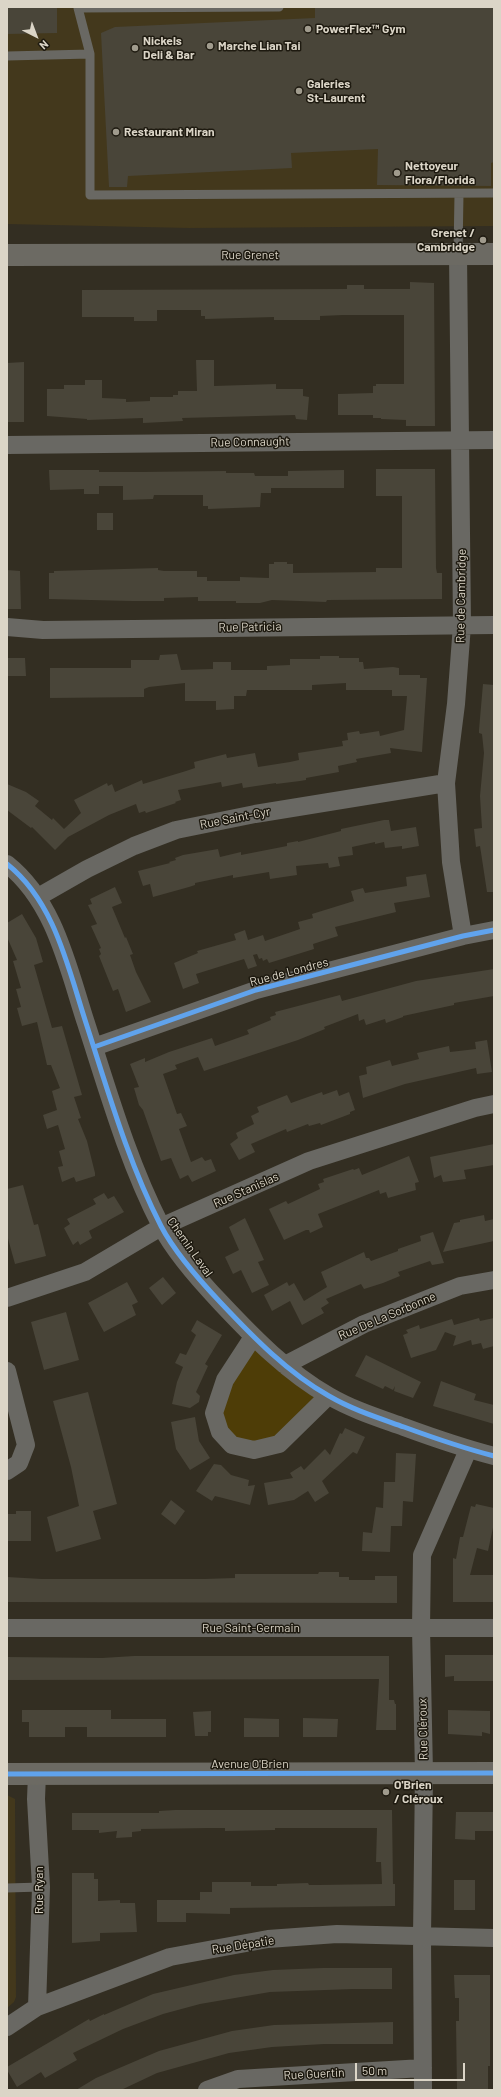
<!DOCTYPE html>
<meta charset="utf-8">
<style>
body{margin:0}
#map{position:relative;width:501px;height:2097px;overflow:hidden;background:#332e22;font-family:Barlow,sans-serif}
canvas{display:block}
.frame{position:absolute;inset:0;border:8px solid #dbd5c7;pointer-events:none}
.north{position:absolute;left:16px;top:16px;width:40px;height:40px;-webkit-text-stroke:3px #1e1a10;paint-order:stroke;rotate:138deg;font-size:11px;font-weight:700;line-height:16px;text-align:center;color:#dbd5c7}
.north::after{content:'';display:block;margin:auto;width:14px;height:18px;background:#dbd5c7;clip-path:polygon(50% 0,100% 100%,50% 72%,0 100%)}
.scale{position:absolute;left:355px;top:2063px;width:110px;height:18px;box-sizing:border-box;border:2px solid #dbd5c7;border-top:0;padding-left:5px;font-size:12px;line-height:14px;white-space:nowrap;color:#dbd5c7;-webkit-text-stroke:3px #1e1a10;paint-order:stroke}
</style>
<div id="map">
<canvas width="501" height="2097"></canvas>
<div class="frame"></div>
<div class="north">N</div>
<div class="scale">50 m</div>
</div>
<script>
const c = document.querySelector('canvas').getContext('2d');
c.lineJoin = 'round';
function fillPath(path, color) { c.fillStyle = color; c.fill(path, 'evenodd'); }
function trace(path, color, width, dash) { c.strokeStyle = color; c.lineWidth = width; c.lineCap = dash ? 'butt' : 'round'; c.setLineDash(dash || []); c.stroke(path); }
function label(font, color, halo, rows, align = 'center') {
  c.font = font + ' Barlow,sans-serif'; c.lineWidth = 3; c.setLineDash([]); c.textBaseline = 'middle'; c.strokeStyle = halo; c.fillStyle = color; for (const [text, x, y, turn = 0] of rows) {
    c.save(); c.translate(x, y); c.rotate((+turn || 0) * Math.PI / 180); c.textAlign = isNaN(turn) ? turn : align; if (halo) c.strokeText(text, 0, 0); c.fillText(text, 0, 0); c.restore();
  }
}
const built = new Path2D(`
 M7,7H494V226L189,228L7,224Z
 M7,1795L15,1799V1802L16,1997L14,2002L7,2008Z`);
const green = new Path2D(`
 M253,1337L328,1396L279,1444L254,1450L220,1432L225,1380Z`);
const building = new Path2D(`
 M7,7H57V33L7,34Z
 M315,7H494V162L491,163V186L377,185L378,149L291,153L292,168L128,176L127,187H109L101,33L115,27L315,18Z
 M410,282L434,283L435,426H406V420L381,419V418H373V415H338V394L373,393V386H376V384H404V315H343L320,316V320H274V317L205,319V316H201V310H157V321H134V317H82V290L347,289V285H364V289H410Z
 M196,360H214V386L276,384V389H303V396L309,397L307,420L296,419L295,415L182,418L183,421L143,423V418L87,420V419L47,416V389H64V385H85V380H102V398L126,399V402L150,401V397H173V395H178V391H197Z
 M24,362V422H7V363Z
 M376,469H435L436,568L437,573H442V599L327,600L326,602L272,600L260,603H236V601H198V597L164,598V601H132L49,599V573H54V571L158,568V570L164,571H197V577H207V581H240V577L269,578V564H274V562H287V564H293V573L376,572V568H402V496H376Z
 M49,470H99V472H141L226,471V473H254L255,476H288V471L344,470V488H271V493H261L260,507L208,509V506H203V495H154L153,499L123,500V486H99V494H84V489L50,490Z
 M97,513H113V530H97Z
 M7,570L20,571L21,609H7Z
 M177,654L181,670L213,669V662H231V670H267V666L290,665V659H320V656H339V658H359V662H363L364,669L393,667L399,668V675H420V678H427L422,752L390,748L391,753L356,759L357,762L338,766L339,772L306,778V780L300,781L276,784V783L243,788L242,783L222,787L221,782L178,790L181,800L175,802L176,803L146,813L145,811L139,813L136,804L109,815L68,837L55,850L32,827L31,828L7,810V784L26,792L39,801L35,806L52,820L53,818L64,829L81,813L74,800L107,783L108,786L112,784L115,792L142,780L143,784L186,771L195,768L194,762L226,754L227,758L255,753L258,767L290,762L299,760L298,753L343,746L342,741L348,740L347,733L359,731L360,734L379,731L380,736L404,730L407,696H392V690H346V683L312,685V690H247L246,696H234V709L216,710V701H185V683L149,687L144,689V697L50,698V668H131V660H159L160,655Z
 M7,658H25L26,676H7Z
 M483,684L494,685V892H487L480,846L476,847L474,829L482,828L480,796L484,753L482,734L479,733V730Z
 M384,820H389L391,831L416,827L419,846L402,849V846L385,848L384,842L375,844V842L352,847L353,855L338,857L340,866L329,868L328,863L296,866L297,875L270,879L269,872L233,878V875L195,883V885L189,887L153,897L150,884L143,886L138,871L170,863L169,862L176,860L175,858L183,855L218,849L220,857L241,852V855L287,846V843L298,841V842L341,831V829Z
 M426,874L430,897L394,903L396,912L335,927L338,936L313,944L314,949L269,963L267,959L263,961L262,958L259,959L257,954L253,955L257,966L248,969L244,959L196,974L199,983L183,989L174,963L198,953L197,951L236,940L234,934L245,930L248,940L263,935L265,941L300,929L298,922L313,918L312,914L354,901L351,891L363,888L365,893L407,886L406,877Z
 M115,887L122,903L112,907L125,938L126,937L133,954L130,955L136,972L151,1002L126,1012L118,989L113,991L99,956L101,954L99,949L101,948L91,926L97,924L88,905L92,904L90,899Z
 M22,914L36,938L43,962L34,965L52,1028L62,1026L82,1095L74,1097L81,1118L78,1119L87,1141L95,1173V1176L76,1182L74,1177L62,1182L58,1167L63,1166L59,1151L65,1149L58,1125L47,1129L43,1115L57,1110L52,1091L60,1088L51,1065H47L37,1022L22,1026L17,1008L21,1007L16,989L21,988L13,961L17,960L7,937V923Z
 M494,969V996L454,1003V1005L403,1016V1017L386,1023L385,1019L366,1025L364,1019L359,1021L358,1014L324,1027L325,1029L298,1040L204,1071L198,1057L175,1065L177,1069L163,1074L177,1114L181,1113L187,1126L179,1129L191,1162L202,1157L205,1161L211,1159L216,1171L192,1182L188,1175L180,1179L171,1158L161,1161L143,1110L139,1105L134,1088L139,1087L130,1064L145,1058V1062L169,1052L212,1038L215,1046L249,1034L247,1030L271,1020L270,1017L276,1015L275,1012L340,995L342,1001L416,981Z
 M487,1040L492,1072L477,1074L476,1068L405,1084L363,1098L359,1076L367,1074L366,1067L390,1060L392,1066L419,1059L417,1053L449,1046L450,1052L476,1049L475,1042Z
 M337,1090L339,1096L349,1092L355,1110L350,1112V1114L321,1125L320,1123L309,1126L308,1124L287,1132L286,1129L251,1144L255,1152L239,1160L230,1144L238,1138L236,1133L254,1124L251,1116L259,1112L257,1107L287,1095L291,1103L322,1092L323,1095Z
 M494,1144V1165L464,1170L466,1179L443,1182L441,1175L434,1178L430,1157Z
 M409,1156L419,1182L415,1183L416,1190L388,1198L386,1192L380,1194L379,1190L346,1203L318,1214L323,1227L310,1233L309,1230H306L284,1240L269,1209L286,1201L288,1204L320,1189L318,1184L324,1182L323,1179L353,1169L354,1170L359,1168L362,1175Z
 M23,1185L34,1225L38,1224L46,1256L15,1264L7,1235V1189Z
 M104,1193L108,1199L114,1196L124,1212L89,1231L92,1238L80,1245L78,1241L73,1245L64,1228L70,1224L67,1219L96,1204L93,1199Z
 M484,1215L485,1221L494,1219V1241L443,1252L454,1223L460,1222V1220Z
 M245,1218L264,1260L258,1262L269,1285L252,1293L241,1270L233,1274L225,1257L239,1250L229,1227Z
 M433,1232L444,1263L432,1265L430,1261L398,1272L400,1276L383,1283L364,1289L361,1284L326,1299L329,1303L321,1308L324,1313L302,1325L290,1301L272,1311L264,1295L287,1282L289,1286L294,1283L304,1301L327,1287L321,1272L364,1252L366,1258H369L371,1261L398,1251V1249L421,1241L420,1236Z
 M163,1277L176,1293L162,1305L149,1288Z
 M127,1282L138,1302L132,1305L136,1315L104,1332L88,1303Z
 M66,1312L79,1360L44,1370L31,1322Z
 M479,1318L480,1321L494,1318V1346L483,1349L481,1343L472,1345L471,1340L453,1346L456,1336L445,1332L436,1350L411,1358L403,1335L408,1333L406,1330L419,1325L420,1329L452,1319L454,1325Z
 M197,1320L222,1335L205,1364L208,1366L196,1392L200,1396L199,1402L190,1408L172,1404L177,1382L183,1367L175,1363L180,1353L186,1355L196,1335L191,1331Z
 M366,1355L421,1382L413,1398L394,1391L395,1386L393,1390L385,1386L383,1389L355,1376Z
 M441,1381L476,1394L474,1400L494,1405V1424L433,1406Z
 M88,1392L117,1504L93,1511L101,1539L56,1552L47,1517L79,1506L71,1467L53,1401Z
 M195,1417L199,1441L210,1458L190,1470L176,1449L171,1422Z
 M345,1428L365,1437L357,1454L353,1452L322,1481L329,1493L315,1502L308,1491L294,1500L268,1505L264,1483L293,1478L290,1473L301,1466L304,1470L325,1449L330,1455L340,1433L342,1434Z
 M396,1453L416,1454L413,1502L403,1501L402,1526H391L390,1552L362,1551L363,1532L372,1533L376,1507L383,1508L384,1482H395Z
 M214,1464L221,1465L231,1475L249,1480L248,1486L255,1485L250,1505L215,1496L212,1501L196,1491Z
 M171,1500L185,1511L175,1525L161,1514Z
 M476,1504L494,1508V1523L488,1551L477,1548L470,1575H494V1602H453V1558L456,1559L460,1537H463L471,1506L475,1507Z
 M16,1511H31V1541H7V1514H16Z
 M319,1572H339V1577H349V1580H375V1576H397V1603L7,1602V1577L42,1579H204L235,1578V1574H318Z
 M445,1655H494V1681H454V1676L445,1677Z
 M134,1656H389V1700H394L395,1704H396V1730H376L379,1679L7,1680V1657L102,1658Z
 M22,1710H111V1719H166V1737H87V1727H65V1737H29V1722H22Z
 M448,1710L490,1711V1734L482,1732V1736L448,1734Z
 M211,1711V1732H208V1736H195L193,1712Z
 M244,1718L279,1719V1737H244Z
 M303,1718L338,1719L337,1737H303Z
 M175,1810H392L393,1884H395V1906L230,1908V1914L186,1913V1922H157V1900H200V1892H212V1882H251V1886H277V1884L308,1883L309,1885H319L382,1884L381,1862H376L377,1828H275V1830L225,1831V1828H210L141,1829V1831L132,1832V1837L116,1838L117,1831L99,1833V1830H72V1813H159V1811Z
 M456,1812H494V1831H475V1840L455,1839Z
 M72,1873H94V1879H98V1901L120,1900V1903H135L137,1932L100,1933V1941L72,1943Z
 M454,1880H475V1910H454Z
 M323,1968H392V1989H353L270,1992L200,2004L163,2014L123,2029L73,2053L77,2060L45,2078L41,2072L17,2087L7,2070V2067L89,2019L90,2021L104,2014V2015L153,1994L234,1975L273,1970Z
 M454,1975H490V2066H488V2090H457L456,2021H459V1998H455Z
 M393,2022V2044H324L272,2047L229,2053L157,2073L121,2090H76L96,2078L159,2051L232,2031L274,2025Z`);
const lane = new Path2D(`
 M279,7L78,8L90,54V195L494,193
 M7,56L90,54
 M458,254L459,194
 M7,1888L41,1887`);
const street = new Path2D(`
 M458,254L462,625L456,704L446,783L451,862L463,936
 M7,445L494,440
 M7,627L43,630L494,625
 M7,864C55,902 68,968 86,1023C108,1091 128,1162 161,1226C174,1251 202,1283 221,1303C253,1337 288,1373 329,1396C353,1410 379,1418 404,1427C434,1438 463,1448 494,1456
 M38,897L87,869L134,846L176,830L255,814L446,783
 M94,1047L256,990L463,936L494,930
 M7,1298L85,1272L161,1227L309,1161L475,1108L494,1104
 M253,1337L225,1380L214,1413L220,1432L232,1445L254,1450L279,1444L328,1396
 M285,1365L364,1324L460,1286L494,1280
 M7,1371L26,1445L19,1463L7,1471
 M7,1628H494
 M37,1774L36,1799L41,1887L37,2007
 M7,2027L37,2007L170,1957L268,1939L337,1934L494,1938
 M207,2090L238,2079L423,2068
 M423,2090L422,1937L424,1773L421,1628L422,1555L468,1450`);
const secondary = new Path2D(`
 M7,255L494,254
 M7,1774L494,1773`);
const cycleway = new Path2D(`
 M7,864C55,902 68,968 86,1023C108,1091 128,1162 161,1226C174,1251 202,1283 221,1303C253,1337 288,1373 329,1396C353,1410 379,1418 404,1427C434,1438 463,1448 494,1456
 M94,1047L256,990L463,936L494,930
 M7,1774L494,1773`);
const markers = [
 [308,29,4,"#a09b8d"],
 [210,46,4,"#a09b8d"],
 [135,48,4,"#a09b8d"],
 [299,91,4,"#a09b8d"],
 [116,132,4,"#a09b8d"],
 [397,173,4,"#a09b8d"],
 [483,240,4,"#a09b8d"],
 [386,1792,4,"#a09b8d"]
];
const poiNames = [
 ["PowerFlex™ Gym",316,29],
 ["Nickels",143,41],
 ["Deli & Bar",143,55],
 ["Marche Lian Tai",218,46],
 ["Galeries",307,84],
 ["St-Laurent",307,98],
 ["Restaurant Miran",124,132],
 ["Nettoyeur",405,166],
 ["Flora/Florida",405,180],
 ["Grenet /",475,233,"right"],
 ["Cambridge",475,247,"right"],
 ["O'Brien",394,1785],
 ["/ Cléroux",394,1799]
];
const streetNames = [
 ["Rue Grenet",250,255],
 ["Rue Connaught",250,442,-1],
 ["Rue de Cambridge",461,596,-89],
 ["Rue Patricia",250,627,-1],
 ["Rue Saint-Cyr",235,818,-11],
 ["Rue de Londres",289,972,-15],
 ["Rue Stanislas",246,1190,-24],
 ["Chemin Laval",190,1247,55],
 ["Rue De La Sorbonne",387,1316,-23],
 ["Rue Saint-Germain",251,1628],
 ["Rue Cléroux",423,1729,-91],
 ["Avenue O'Brien",250,1764],
 ["Rue Ryan",39,1890,-90],
 ["Rue Dépatie",243,1945,-9],
 ["Rue Guertin",314,2074,-3]
];
fillPath(built, '#43381c');
fillPath(green, '#4e3d07');
fillPath(building, '#494539');
trace(lane, '#696863', 9);
trace(street, '#696863', 18);
trace(secondary, '#6c6a63', 22);
trace(cycleway, '#60a3ed', 5);
for (const [x, y, r, color] of markers) { const dot = new Path2D(); dot.arc(x, y, r, 0, 2 * Math.PI); c.fillStyle = color; c.fill(dot); trace(dot, '#1e1a10', 1.5); }
label('bold 12px', '#dbd5c7', '#1e1a10', poiNames, 'left');
label('12px', '#dbd5c7', '#1e1a10', streetNames);
</script>
